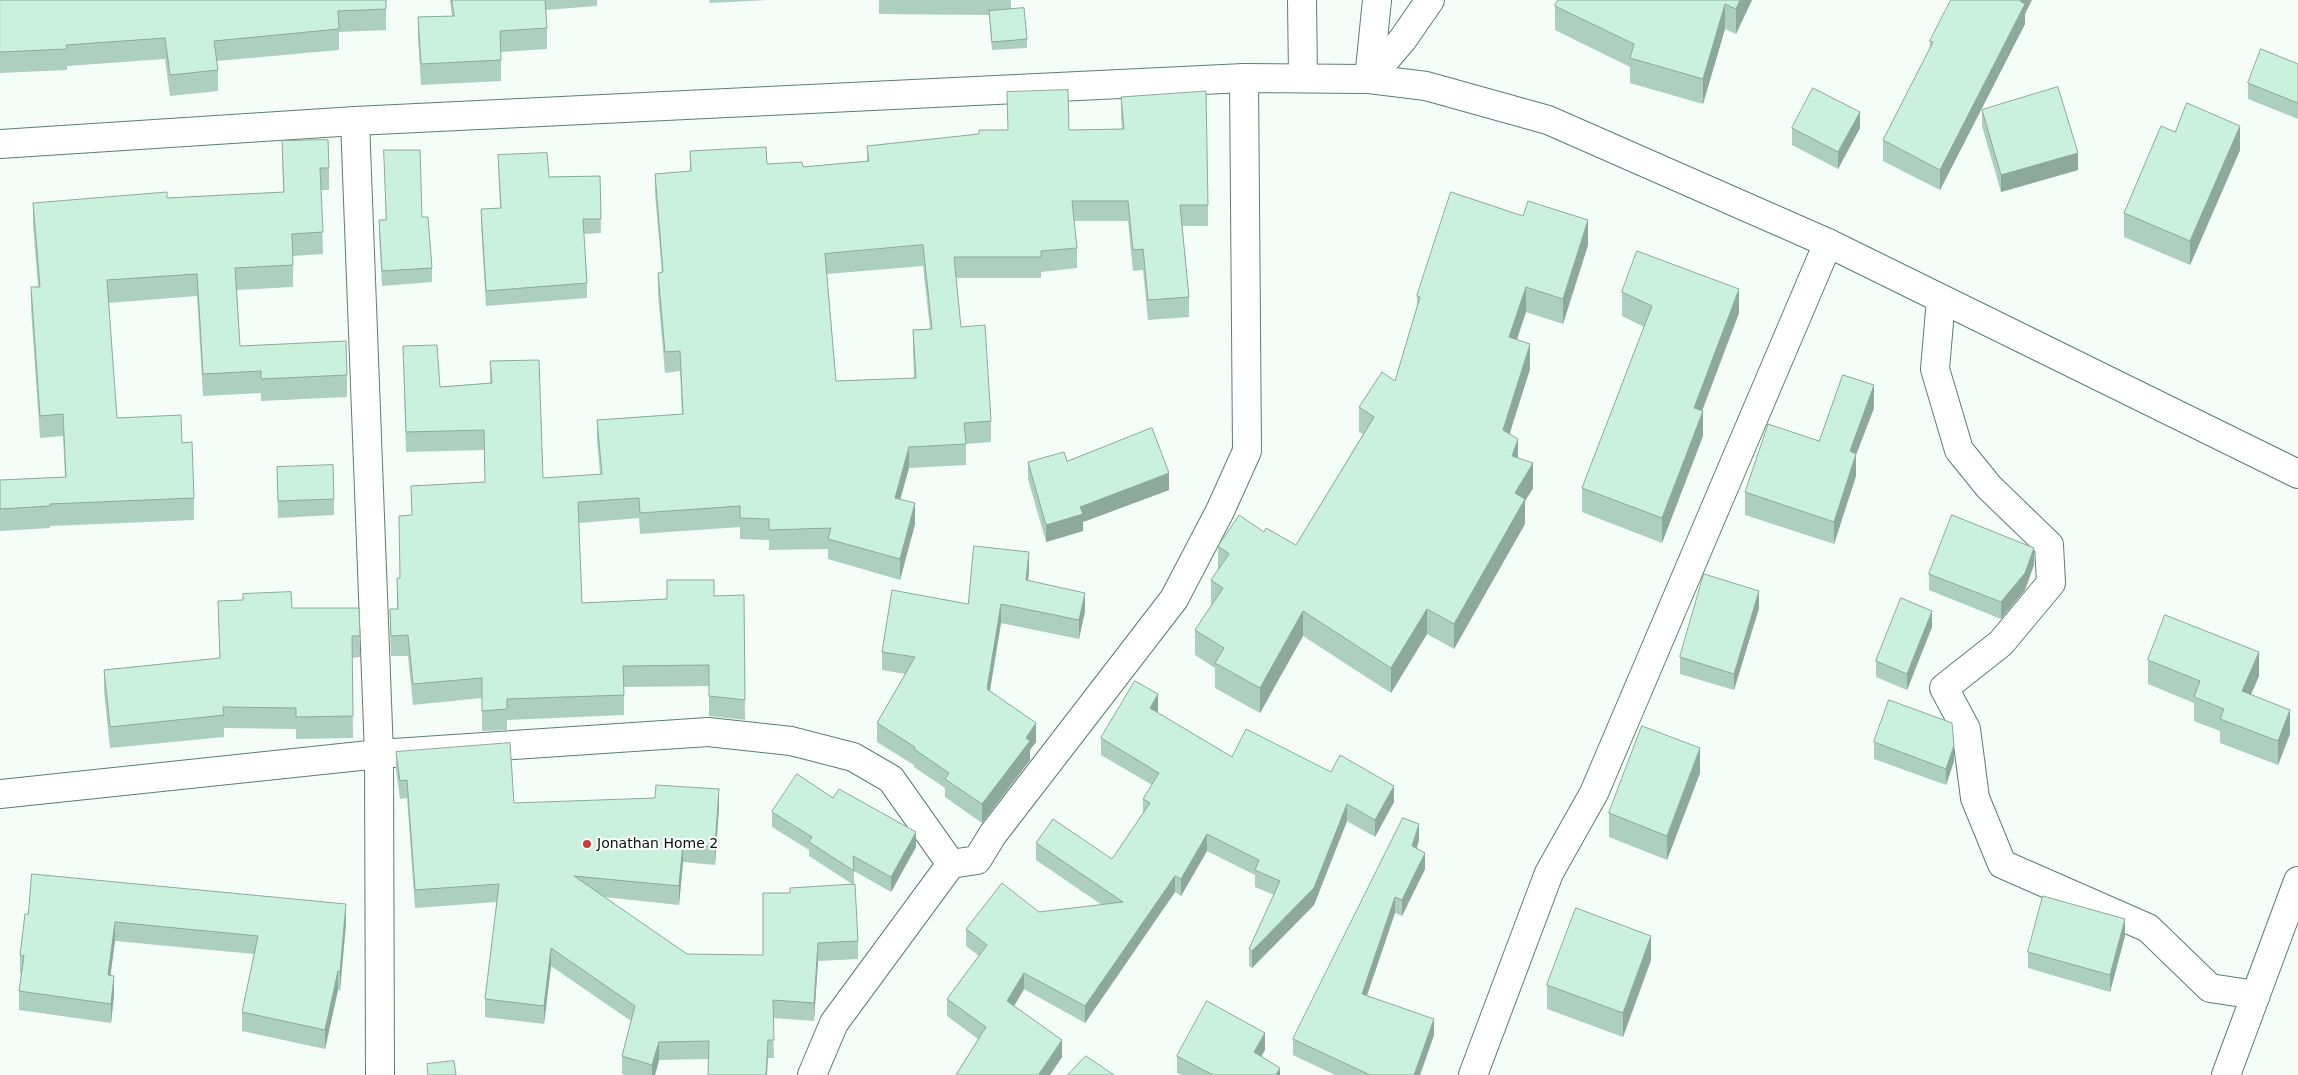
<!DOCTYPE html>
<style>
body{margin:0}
canvas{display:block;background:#f5fdf9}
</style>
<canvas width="2298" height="1075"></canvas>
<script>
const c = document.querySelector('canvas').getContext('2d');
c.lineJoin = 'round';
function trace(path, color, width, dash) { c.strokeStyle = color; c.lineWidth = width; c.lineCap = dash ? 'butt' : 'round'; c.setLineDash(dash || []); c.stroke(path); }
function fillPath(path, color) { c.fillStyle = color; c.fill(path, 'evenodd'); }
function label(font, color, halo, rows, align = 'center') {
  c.font = font + ' "DejaVu Sans",sans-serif'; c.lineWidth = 4; c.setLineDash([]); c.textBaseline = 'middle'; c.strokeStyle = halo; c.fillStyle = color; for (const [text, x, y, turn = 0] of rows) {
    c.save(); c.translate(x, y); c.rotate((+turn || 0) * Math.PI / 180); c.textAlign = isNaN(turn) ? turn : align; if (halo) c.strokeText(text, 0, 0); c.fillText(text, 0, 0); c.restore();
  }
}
const minor = new Path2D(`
 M1302,0L1303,77
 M1369,79L1403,39L1430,0
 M1369,79L1377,0
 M355,121L379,754L380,1075
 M1941,299L1935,369L1959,450L1989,487L2049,545L2051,583L2001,643L1944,688L1966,729L1975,798L2002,864L2148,928L2210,988L2256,995
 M0,794L379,754L708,732L791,741L853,757L891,779L951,864
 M812,1075L834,1023L951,864L977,860L993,834L1174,599L1220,511L1247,451L1244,78
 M1473,1075L1549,873L1594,793L1828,243
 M2226,1075L2298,881`);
const tertiary = new Path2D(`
 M0,144L355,121L1244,78L1369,79L1426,86L1548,120L1828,243L2298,474`);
const wall = new Path2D(`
 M0,0H386V30L339,32V50L217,61L218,70V91L170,96L165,59L67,66V70L0,73Z
 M450,0H597V6L545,10L547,28V49L501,52V81L421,85L418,38V17L452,16Z
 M709,0H768L710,3Z
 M879,0H1011V9L1027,39V48L992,50L989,15L879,14Z
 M1752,0L1736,34L1725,29L1703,104L1630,83V67L1555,30V6Z
 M2025,14V24L1940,190L1883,161V140L1930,48V41Z
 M2298,64V119L2248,99V83Z
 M1007,92L1069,130L1122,129L1121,117V97L1208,205V226H1182L1189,297V317L1148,320L1143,270L1133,271L1128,221H1074L1077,248V268L1041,272V278H956L961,327L991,421V442L966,444V465L909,468L900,499L915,524L900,580L828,559V549L769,550V540L740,539V527L640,534L639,518L579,523L582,603L667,599L714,596L744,595L745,720L709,716V686L624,687V715L507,720V730L482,731V698L413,705L408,656H391L390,630V609H397V578H400L412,515L411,486L485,482L484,450L406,452L403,346L440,387L490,383V361L543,478L600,474L597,440V420L682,414L680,371L665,373L658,294V273H662L655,194V174L690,171V151L767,164L803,167L867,161V146L979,134L1008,130ZM923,266L930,329L913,330V351L914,378L836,381L827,274Z
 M1982,110L2078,170L2001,192L1982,126Z
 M1792,128H1860L1838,169L1792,145Z
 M2175,132L2240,150L2190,265L2124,237V213Z
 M282,141L329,168V190H321L323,254L293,256V287L237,290L240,346L347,375V397L261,401V393L203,396L197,296L108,303L117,418L182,443L194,498V520L50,526V528L0,531V480L65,477L63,436L40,438L31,309V287H38L33,225V203L167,198L283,192Z
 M498,155L549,177L600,176L601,233L584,234L587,283V298L486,306L481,224V209L500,208Z
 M422,217L432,268V282L382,286L379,234V220Z
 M1588,245L1563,324L1526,312L1517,340L1530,369L1509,434L1518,458L1533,488L1525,501V524L1454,649L1427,634L1391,693L1303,636L1260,713L1215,688V668L1195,655V630L1211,605V580L1218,570V546L1264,532L1296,545L1363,434L1359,432V407L1395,381L1417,308V296Z
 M1622,292L1739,313L1702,411L1703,436L1662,543L1582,512V488L1644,327L1622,316Z
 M1874,408L1856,455V476L1834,544L1745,515V492L1819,441Z
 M1067,461L1169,490L1083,522V531L1046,542L1028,479V462Z
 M277,467L334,499V515L278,518Z
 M2034,565L2025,590L2001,619L1929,590V574Z
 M1029,571L1028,581L1085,611L1079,639L1001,623L990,691L1036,742L1030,750V760L982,823L945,797V788L914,767V765L877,742V723L905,674L882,670V652L968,604Z
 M218,601L292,608L360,636V657L352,658L353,738L296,739V729L224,728V737L110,748L104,691V670L220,658Z
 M1759,608L1734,690L1680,674V657Z
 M1932,627L1907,690L1876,677V661Z
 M2148,660L2259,676L2251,694L2290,734L2278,765L2220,743V731L2194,721V703L2148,684Z
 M1158,711L1157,713L1232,757L1331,772L1394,802L1375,837L1347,821L1314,905L1252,968L1249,966V949L1274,895L1255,887V875L1207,851L1181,896L1175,892L1085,1023L1024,989L1014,1006L1062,1057L1050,1075H956L978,1039L947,1016V999L979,956L966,946V929L1039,912L1102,905L1036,860V843L1112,859L1143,814V799L1152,785L1101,755V738Z
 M1874,742L1954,761L1946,785L1874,759Z
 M396,752L514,803L719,807L715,865L683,862L679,905L604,897L687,954L763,955L790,893L852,884L809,856V850L772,827V812L833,798L916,847L891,892L854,871V884L858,941V959L818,961L814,1021L773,1018L774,1058H768L767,1075H708L709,1059L659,1060L655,1075H625L622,1074V1056L631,1021L551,966L544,1024L485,1017V999L497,902L415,908L407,798L400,799L396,770Z
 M1700,773L1667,860L1609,837V813Z
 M1419,840L1417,848L1425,869L1402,916L1395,913L1367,995L1434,1035L1420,1075H1335L1293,1055V1039Z
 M25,914L346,923L340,991L338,990L325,1049L242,1031V1012L254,954L115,941L110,976L114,995L111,1023L19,1010V991L21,974H20V955Z
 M2125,936L2110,992L2028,968V952Z
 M1651,960L1623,1037L1547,1009V985Z
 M1265,1050L1261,1056L1280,1075H1182L1177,1073V1056Z`);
const shadedWall = new Path2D(`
 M1740,0H1752L1736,34V9Z
 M2021,0H2032L2025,14V24L1940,190V170Z
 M1725,4V29L1703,104V79Z
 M1860,112V128L1838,169V152Z
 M2240,126V150L2190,265V241Z
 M2078,153V170L2001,192V175Z
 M1588,220V245L1563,324V299Z
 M1526,287V312L1509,362V337Z
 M1739,289V313L1694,432V408Z
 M1530,344V369L1503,455V430Z
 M1874,385V408L1856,455V476L1834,544V522L1850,451Z
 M1703,411V436L1662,543V518Z
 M1518,439V464L1512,456Z
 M909,447V468L895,518V498Z
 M1533,463V488L1525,501V524L1454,649V624L1515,493Z
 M1169,473V490L1083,522V531L1046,542V525L1080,507Z
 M915,503V524L900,580V559Z
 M2034,548V565L2025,590L2001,619V602Z
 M1029,552V571L1026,599V580Z
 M1759,591V608L1734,690V674Z
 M1085,593V611L1079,639V620Z
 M1001,604V623L987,707V689Z
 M1427,609V634L1391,693V668Z
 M1303,611V636L1260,713V688Z
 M1932,611V627L1907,690V674Z
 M2259,652V676L2242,715V691Z
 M1158,694V711L1150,725V708Z
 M2290,710V734L2278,765V741Z
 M1036,723V742L1030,750V760L982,823V804Z
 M1954,745V761L1946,785V769Z
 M1700,748V773L1667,860V836Z
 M1394,786V802L1375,837V820Z
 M719,789V807L715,865V847Z
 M1347,804V821L1314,905L1252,968V951Z
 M1419,824V840L1412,862V846Z
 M916,832V847L891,892V877Z
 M1207,834V851L1181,896V879Z
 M683,844V862L679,905V886Z
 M1425,853V869L1402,916V900Z
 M1175,876V892L1085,1023V1006Z
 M1395,897V913L1362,1010V994Z
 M346,904V923L340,991V972Z
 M2125,919V936L2110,992V975Z
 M115,922V941L108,994V975Z
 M1651,936V960L1623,1037V1013Z
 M818,943V961L814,1021V1003Z
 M551,948V966L544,1024V1006Z
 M338,971V990L325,1049V1030Z
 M1024,973V989L1007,1018V1001Z
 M114,976V995L111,1023V1004Z
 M1434,1019V1035L1420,1075H1414Z
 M1265,1033V1050L1254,1069V1052Z
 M768,1040L767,1075H766Z
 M1062,1040V1057L1050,1075H1039Z
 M659,1042V1060L655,1075H652V1065Z
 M1280,1068V1075H1276Z`);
const building = new Path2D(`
 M0,0H386V9L338,11L339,29L214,41L218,70L170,75L165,38L66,45L67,49L0,52Z
 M452,0H545L547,28L500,31L501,60L421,64L418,17L454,16Z
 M1558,0H1740L1736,9L1725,4L1703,79L1630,58L1634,44L1555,6Z
 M1951,0H2021L2020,1L2025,4L1940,170L1883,140L1933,42L1930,41Z
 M1024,8L1027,39L992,42L989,11Z
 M2261,49L2298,64V103L2248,83Z
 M2058,87L2078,153L2001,175L1982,110Z
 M1813,88L1860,112L1838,152L1792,128Z
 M1068,90L1069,130L1124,129L1121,97L1206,91L1208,205H1180L1189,297L1148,300L1143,249L1133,250L1128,201H1072L1077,248L1041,251V257H954L961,327L985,325L991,421L964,423L966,444L909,447L895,498L915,503L900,559L828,539L831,528L769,530V519L740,518V506L640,513L639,498L578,502L582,603L667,599V580H714V596L744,595L745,700L709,696V665L623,666L624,695L507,699V709L482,711V678L413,684L408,635L391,636L390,609H398L397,578H400L399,516L412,515L411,486L485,482L484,430L406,432L403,346L437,345L440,387L492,383L490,361L539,360L543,478L602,474L597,420L683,414L680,351L665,352L658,273L663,272L655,174L691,171L690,151L766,147L767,164L802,162L803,167L869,161L867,146L979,134V130H1008L1007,92ZM923,245L932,329L913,330L916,378L836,381L825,254Z
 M2187,103L2240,126L2190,241L2124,213L2161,126L2175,132Z
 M328,140L329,168H320L323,232L292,234L293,265L235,268L240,346L346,341L347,375L261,379V371L203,374L197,274L107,280L117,418L181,415L182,443L192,442L194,498L50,504V506L0,509V480L66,477L63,414L40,416L31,287H40L33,203L167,192V198L284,192L282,141Z
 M384,150H420L422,217H428L432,268L382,271L379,220H386Z
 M547,153L549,177L600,176L601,219H583L587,283L486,291L481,209L501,208L498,155Z
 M1451,192L1523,216L1528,201L1588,220L1563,299L1526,287L1509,337L1530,344L1503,430L1518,439L1512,456L1533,463L1515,493L1525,499L1454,624L1427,609L1391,668L1303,611L1260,688L1215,663L1224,648L1195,630L1223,588L1211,580L1229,554L1218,546L1239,515L1264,532L1266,528L1296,545L1374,417L1359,407L1382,372L1395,381L1420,297L1417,296Z
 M1637,251L1739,289L1694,408L1703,411L1662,518L1582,488L1652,306L1622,292Z
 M1843,375L1874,385L1850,451L1856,454L1834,522L1745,492L1768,424L1819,441Z
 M1152,428L1169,473L1080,507L1083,514L1046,525L1028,462L1064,452L1067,461Z
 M333,465L334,499L278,501L277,467Z
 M1952,515L2034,548L2025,573L2001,602L1929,574Z
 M974,546L1029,552L1026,580L1085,593L1079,620L1001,604L987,689L1036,723L1026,738L1030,741L982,804L945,779L949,773L914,749L915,747L877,723L915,657L882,652L892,590L968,604Z
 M1704,574L1759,591L1734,674L1680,657Z
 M291,592L292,608H359L360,636H352L353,716L296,717V708L223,707L224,715L110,727L104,670L220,658L218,601L243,600V594Z
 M1901,598L1932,611L1907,674L1876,661Z
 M2165,615L2259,652L2242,691L2290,710L2278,741L2220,719L2224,709L2194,697L2200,681L2148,660Z
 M1135,681L1158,694L1150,708L1232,757L1246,729L1331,772L1340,755L1394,786L1375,820L1347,804L1314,888L1252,951L1249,949L1280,881L1255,870L1259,860L1207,834L1181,879L1175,876L1085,1006L1024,973L1007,1001L1062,1040L1039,1074L1040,1075H956L986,1027L947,999L987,945L966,929L1002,883L1039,912L1123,902L1036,843L1053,819L1112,859L1150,803L1143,799L1159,773L1101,738Z
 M1889,700L1952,723L1954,745L1946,769L1874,742Z
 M1642,726L1700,748L1667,836L1609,813Z
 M510,743L514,803L655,798L656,785L719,789L715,847L683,844L679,886L574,876L687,954L763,955V893H790V888L855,884L858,941L818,943L814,1003L773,1000L774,1040H768L766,1075H708L709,1041L659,1042L652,1065L622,1056L635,1006L551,948L544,1006L485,999L499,884L415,890L407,780L400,781L396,752Z
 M797,774L833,798L839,789L916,832L891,877L853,856L854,871L809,842L812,837L772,812Z
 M1403,818L1419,824L1412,846L1425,853L1402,900L1395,897L1362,994L1434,1019L1414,1075H1370L1293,1039Z
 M32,874L346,904L340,972L338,971L325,1030L242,1012L258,936L115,922L108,975L114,976L111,1004L19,991L24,956L20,955L25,914H28Z
 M2043,896L2125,919L2110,975L2028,952Z
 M1576,908L1651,936L1623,1013L1547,985Z
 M1207,1001L1265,1033L1254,1052L1280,1068L1276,1075H1213L1177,1056Z
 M1086,1056L1114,1075H1068Z
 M454,1061L456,1075H428L427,1064Z`);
const markers = [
 [587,844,5,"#cb3e31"]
];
const poiNames = [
 ["Jonathan Home 2",597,844]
];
trace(minor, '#5b7f6e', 30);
trace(tertiary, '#5b7f6e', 30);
trace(minor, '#fff', 28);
trace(tertiary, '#fff', 28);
fillPath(wall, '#adcfbf');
fillPath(shadedWall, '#8da99b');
fillPath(building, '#c9f1de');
trace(building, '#8da99b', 1);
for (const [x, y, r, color] of markers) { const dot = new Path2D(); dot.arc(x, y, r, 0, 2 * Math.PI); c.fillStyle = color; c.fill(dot); trace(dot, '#fff', 2); }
label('14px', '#04120c', '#fff', poiNames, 'left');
</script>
